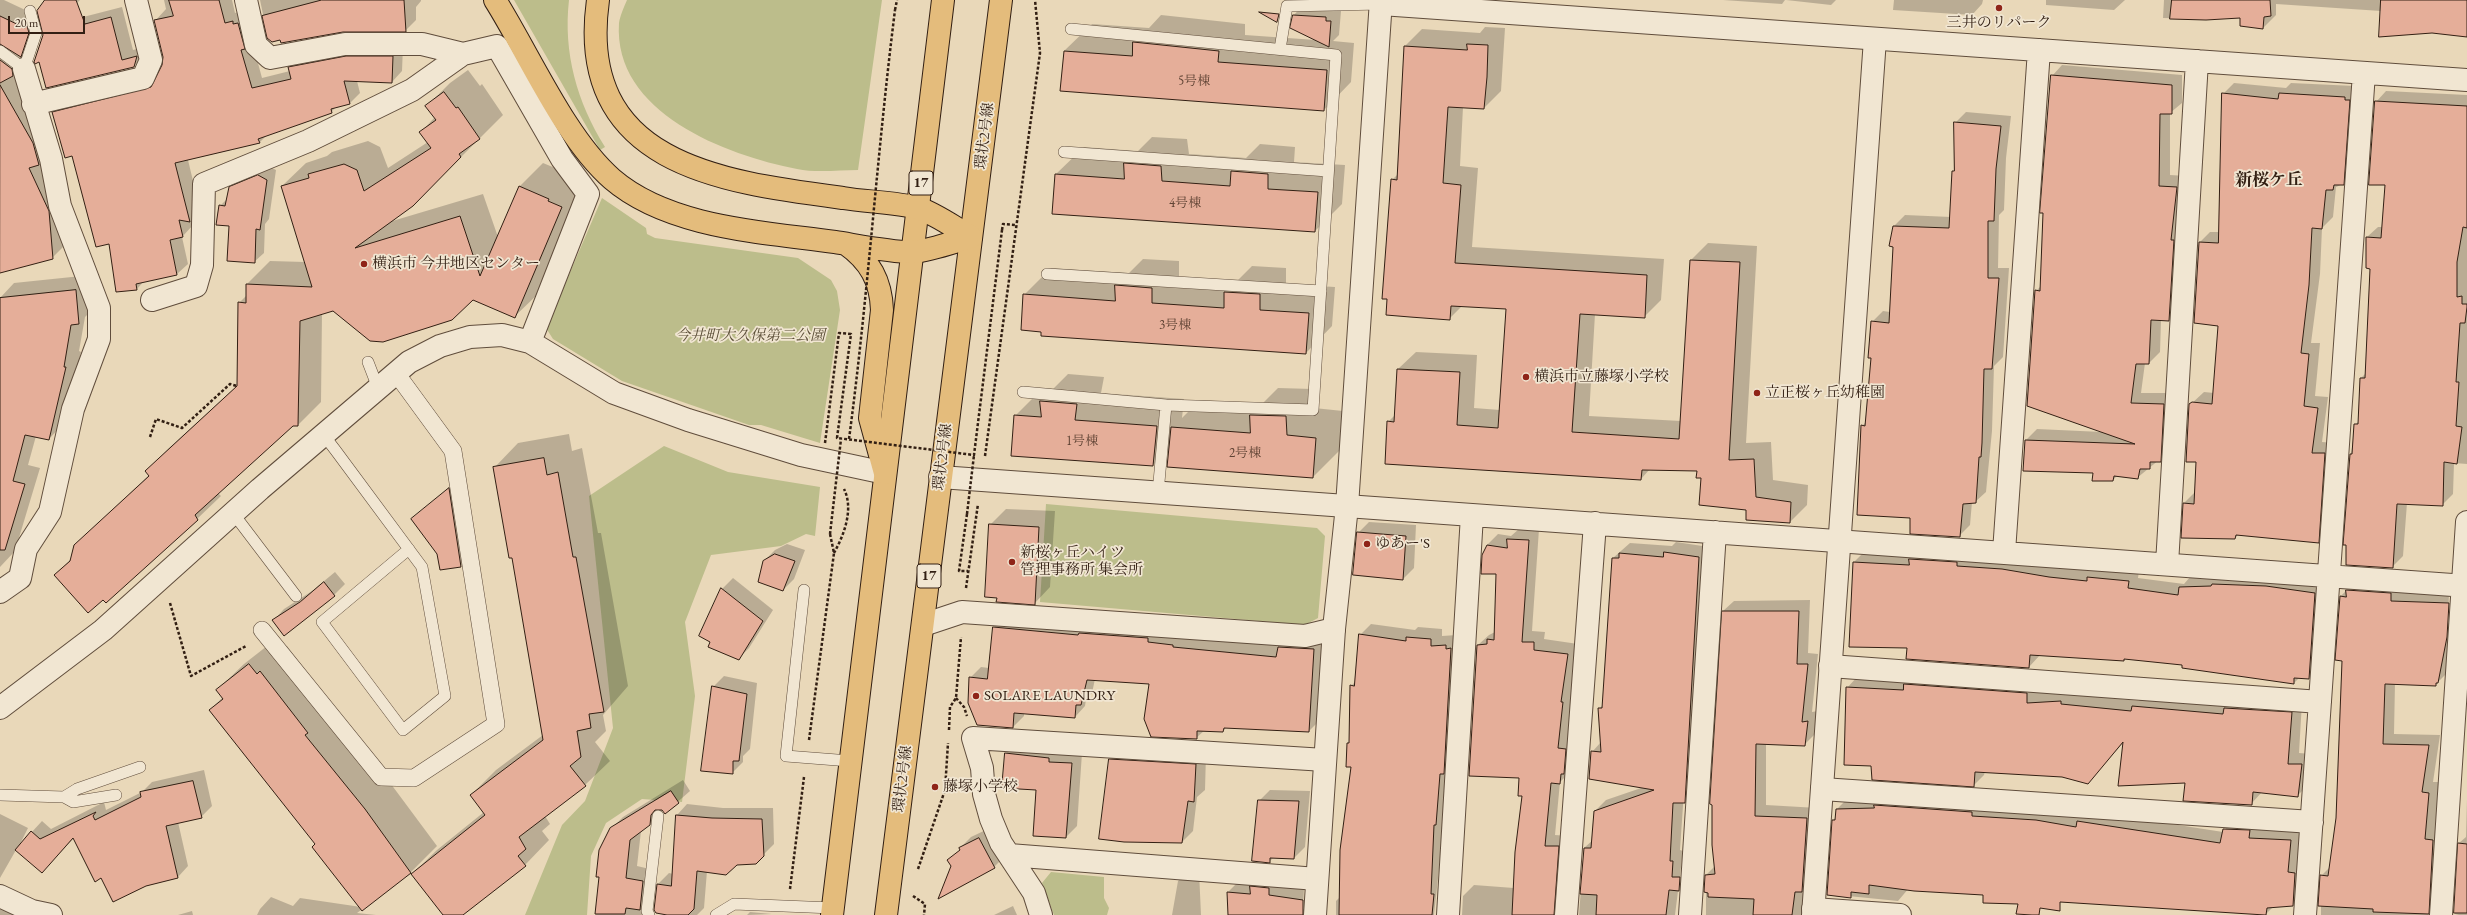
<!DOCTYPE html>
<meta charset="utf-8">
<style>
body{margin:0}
#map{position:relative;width:2467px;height:915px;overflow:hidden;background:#e9d8b9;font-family:"EB Garamond",serif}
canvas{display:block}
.scale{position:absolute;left:8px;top:16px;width:77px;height:18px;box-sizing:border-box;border:2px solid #321f13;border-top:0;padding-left:5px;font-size:12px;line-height:14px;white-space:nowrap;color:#321f13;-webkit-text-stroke:3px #f1e6d2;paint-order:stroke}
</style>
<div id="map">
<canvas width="2467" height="915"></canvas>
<div class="scale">20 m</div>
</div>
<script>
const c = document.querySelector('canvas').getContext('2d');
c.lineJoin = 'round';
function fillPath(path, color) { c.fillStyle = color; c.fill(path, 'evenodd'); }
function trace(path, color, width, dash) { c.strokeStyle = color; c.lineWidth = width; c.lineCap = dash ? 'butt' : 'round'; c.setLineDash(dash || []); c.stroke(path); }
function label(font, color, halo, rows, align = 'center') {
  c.font = font + ' "EB Garamond","Noto Serif JP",serif'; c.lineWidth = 3.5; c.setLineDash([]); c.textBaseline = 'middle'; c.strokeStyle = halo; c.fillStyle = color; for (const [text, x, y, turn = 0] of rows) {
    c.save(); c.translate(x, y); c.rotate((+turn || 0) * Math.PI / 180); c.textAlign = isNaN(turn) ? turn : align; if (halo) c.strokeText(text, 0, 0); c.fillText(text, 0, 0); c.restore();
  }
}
const green = new Path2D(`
 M514,0H569C563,53 577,102 605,147L600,150Z
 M627,0H882L858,170C839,170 816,173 797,169C726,155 613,113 619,23C620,16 624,7 627,0Z
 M602,198L646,228L647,234L655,238L798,258L831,280L837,291L840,310L820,443L761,425H749L622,381L553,339L546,328Z
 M664,446L728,472L820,487L815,536L806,534L781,546L711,555L685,622L695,696L682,802L642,799L606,823L591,856L587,915H525L562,825L585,801L613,728L589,496Z
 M1046,504L1317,528L1325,536L1318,618L1305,625L1040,602Z
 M1051,872L1104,877V898L1109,908L1107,915H1054L1042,883Z`);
const shadow = new Path2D(`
 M0,0H4L38,16L46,0H80L56,24L122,7L133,50L147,46L144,55L134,66L44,35L40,21L33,43L22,54L25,62L14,74L45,130L65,245L52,258L0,272Z
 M164,0H232L235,13L248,9L252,41L262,78L290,71L289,68L299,57L403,46L402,71L392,82L357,81L360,93L349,104L337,106L331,112L267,135L259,143L188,160L200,210L192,218L193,225L182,237L188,264L177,274L144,281L137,289L110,242L53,113L64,102L157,80L164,57L155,21L166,9Z
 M260,0H421V1L416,7V20L406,30L345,31L281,39L268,38Z
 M1723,0H1785L1782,4Z
 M1786,0H1836L1831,5Z
 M1894,0H1983L1982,4L1972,15L1893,10Z
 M2046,0H2125L2114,10L2046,5Z
 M2164,0H2467V36L2381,11L2276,4V15L2263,28L2241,25V17L2205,19L2163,18Z
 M1304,4L1336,7V11H1341L1339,35L1333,41L1354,43L1351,82L1324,110L1061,90L1064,51L1092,24L1149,28L1161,15L1245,24V35L1316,40L1294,15Z
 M1485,27L1505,28L1501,91L1484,108L1463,107L1460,166L1478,168L1472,247L1664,259L1661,300L1644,317L1595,314L1589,416L1681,421L1691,260L1708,243L1757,246L1746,443L1771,442L1773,480L1808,485L1807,505L1790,522L1747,519V509L1702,477L1698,470L1650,469L1641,479L1388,422L1396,414L1398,369L1416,352L1477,355L1474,408L1500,410L1507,308L1462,306L1449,319L1392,180L1398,174L1405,46L1422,29L1480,33Z
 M2062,65L2182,75V103L2170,113V175L2187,176L2179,310L2169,320H2161L2160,352L2149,363H2145L2141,393H2174L2171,450L2137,478L2117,476L2113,480L2026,440L2037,429L2102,432L2036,291L2041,286L2052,76Z
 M468,70L480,86L482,84L503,115L413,205L389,222L483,194L498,237L520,186L543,163L572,175L584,184L538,294L514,317L473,299L333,309L322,313L321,402L298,425H292L218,493L221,496L197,519L55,575L71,559L74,546L149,475L146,471L169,448L238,385L239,303L247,295V284L270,261L305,262L282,186L306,163L327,156L332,152L368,141L380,147L388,168L428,142L421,132L435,117L427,106L450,83Z
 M2234,83L2286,88L2291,83L2355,86L2354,173L2343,184L2336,187L2333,217L2322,228L2320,274L2311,343H2320L2315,396L2328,397L2322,442L2335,443L2329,531L2318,542L2239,534L2235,538L2184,503L2195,492L2198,461L2190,405L2204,392L2214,393L2219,325L2200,242L2210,232H2219L2223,94Z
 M2386,91L2467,95V464L2454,463L2453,494L2442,505L2407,503L2403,556L2392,567L2351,455L2355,425L2359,421L2361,378L2366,373L2371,268L2367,237L2378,227H2383L2386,184L2376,102Z
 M1966,112L2011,116L2006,158L2004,210L1999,215L1998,268H2009L2003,357L1994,366L1992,431L1986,492L1975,502H1972L1970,525L1959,536L1911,517L1862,426L1867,421L1872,358V322L1883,311L1890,312L1894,226L1905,215L1951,217L1955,170V123Z
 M1152,137L1187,139L1189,154L1246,158L1260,144L1295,147L1294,162L1345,165L1342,204L1315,231L1056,174L1084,147L1138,151Z
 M268,166L276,170L269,219L265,224L264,253L254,262L220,206L228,198L230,188L239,178Z
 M1143,259L1179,261V277L1237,281L1252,266L1286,268V284L1335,287L1332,326L1306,353L1042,331L1024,295L1051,268L1129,273Z
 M91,275L94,308L85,317L79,351L81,352L64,423L49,439L36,436L28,465L40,468L15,551L0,567V298L14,283Z
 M1068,374L1104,377L1101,393L1184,399L1182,418L1200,400L1262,404L1278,388L1313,389L1314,408L1343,411L1340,450L1313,477L1170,448L1153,465L1015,416L1043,388L1053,389Z
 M569,434L572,451L582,448L598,533H601L628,686L603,715L606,731L595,742L610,761L585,785L545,816L550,824L542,831L549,840L525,865L461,915H444L412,874L437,850L484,812L471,795L496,770L543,735L513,557L494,468L518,443Z
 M458,480L470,556L461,566L438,554L412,519Z
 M1006,509L1055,511L1050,587L1034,604L990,525Z
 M1369,522L1416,525L1414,568L1403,579L1354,574L1358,533Z
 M1519,529H1539L1532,631L1545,632L1544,639L1578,644L1570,772L1560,782L1555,835L1569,836L1571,915H1462L1463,896L1474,885L1514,888L1523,795L1520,777L1478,645L1489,635L1495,632L1497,573L1487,545L1498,534L1511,536Z
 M1676,542L1709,547L1692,782L1684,791L1680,850L1683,851L1675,915H1579L1584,848L1593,840L1595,811L1606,800L1644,787L1592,752L1601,742L1599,709L1603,705L1613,558L1630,543L1672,546Z
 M787,544L805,550L794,579L783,590L764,561L775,550Z
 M1865,551L2095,571L2099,567L2139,571L2138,578L2184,584L2190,577L2325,582L2319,667L2309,678H2299L2294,683L2182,664L2126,658L2124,660L2040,655L2029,667L1908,647L1854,562Z
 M335,572L345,584L334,595L274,620L284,609L312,591Z
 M733,578L773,610L749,648L738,659L700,635L722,589Z
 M2357,579L2449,592L2448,623L2456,624L2449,671L2435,685L2395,683L2394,734L2440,735L2433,782H2439V902L2428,915H2321V876L2330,867L2337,818L2343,660L2341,596Z
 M1810,600L1808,653L1818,654L1812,712L1818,711L1815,734L1804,745L1766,744V805L1818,808L1803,915H1706V875L1715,866L1723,611L1734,601Z
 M1005,616L1280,646L1290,636L1324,638L1320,720L1309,731L1227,727L1223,731L1205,730L1196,738L1150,683L1095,679L1092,693L1086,699L1085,706L1075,717L1024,713V716L1013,727L970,678L981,667L989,668L994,627Z
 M1371,624L1415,630L1418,627L1442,629V636L1457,635L1450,767L1434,915H1336V901L1340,897L1352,766L1348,743L1350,741L1351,686L1355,682L1360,635Z
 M276,639L283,648L287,646L333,706L437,846L410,873L357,913L376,915H257L260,909L271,897L293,906L300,898L361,907L316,844L210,710L223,697L217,690L244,664Z
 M724,676L757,683L750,749L743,756V762L732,773L713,687Z
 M1857,677L2038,683L2037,693L2071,691V694L2139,701L2144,696L2302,702L2299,753L2312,754L2308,785L2297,796L2262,792L2251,804L2186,782L2125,741L2088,782L2062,776L1985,771L1984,775L1973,786L1872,765L1847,688Z
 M1017,742L1082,753L1077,826L1066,837L1037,789L1003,787L1006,753Z
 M1121,749L1206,754L1205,790L1197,797L1193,831L1182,842L1110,760Z
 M204,770L212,806L201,817L178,822L188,866L178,877H102L74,838L42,872L16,850L0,878V814L28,828L19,846L42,821L51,829L104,802L106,810L142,792L152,782Z
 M683,780L690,791L665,813L662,808L661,813L641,831L637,866L654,870L648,915H596L600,876L611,829L623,817Z
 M1270,790L1310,791L1305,847L1294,858L1274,857L1269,862L1259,801Z
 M1848,798L2089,811L2223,832L2235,818L2301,829L2304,894L2293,905L2274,906L2266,914L1909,888L1898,901L1828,894L1833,820L1837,817V809Z
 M2467,799V915H2459L2455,914L2459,843L2466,837Z
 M687,804L723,808H773L774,844L763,855L707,871L704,908L697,915H672L655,910L658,884L669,873L673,874L677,815Z
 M990,828L1005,856L994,867L940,896L952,866L949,860L964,847L960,848L971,837Z
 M1189,870L1199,871L1201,915H1172L1178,881Z
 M1239,881L1304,888L1303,909L1307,910L1306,915H1229L1228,892Z
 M0,905L15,915H0Z
 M1013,906L1017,915H994Z
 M192,911L193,915H178Z
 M750,912L772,914L747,915Z`);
const building = new Path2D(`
 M45,0H76L85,24L111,17L122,60L137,56L134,67L46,88L39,62L35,64L34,62L43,35L37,11Z
 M169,0H219L225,23L233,21V24L238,23L245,49L241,50L252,88L291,79L288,67L346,56H393L392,83L344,81L350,104L331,109L332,113L258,139L260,143L175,163L190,222L179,220L183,237L170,240L177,275L136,284L137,290L116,292L109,244L96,247L72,156L65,158L52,112L151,87L162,65L163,57L154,20L173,16Z
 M322,0H404L406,32H343L281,43L280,40L272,42L267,38L262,16Z
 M2172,0H2270L2271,16L2264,17L2263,29L2240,26V18L2206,20L2170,19Z
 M2381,0H2467V37L2432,33L2379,37Z
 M1259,12L1279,14L1277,22Z
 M1293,15L1326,17V21H1331L1329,47L1290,28Z
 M0,16L25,28L27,26L29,33L21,57L0,44Z
 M1133,42L1219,51L1218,62L1327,70L1324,111L1060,91L1064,51L1132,56Z
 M1467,44L1488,45L1487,77L1484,109L1448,107L1443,183L1461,185L1455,263L1647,275L1645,318L1580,314L1572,432L1679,439L1690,260L1740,262L1729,460L1754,459L1756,497L1791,502L1790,523L1746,520V510L1699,505L1701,478H1696L1697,471L1642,470L1641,480L1385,464L1387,421L1394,422L1397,369L1460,372L1457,425L1498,428L1506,309L1451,306L1450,320L1410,317L1386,315L1387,299H1382L1391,179L1397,180L1404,46L1467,50Z
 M0,60L12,69L13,76L0,83Z
 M2051,75L2172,85V114H2160L2159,186L2177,187L2171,240H2174L2169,321L2151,320L2149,364H2136L2131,403L2164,404L2161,462H2150V469H2140L2138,479L2114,476L2113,481H2092L2093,473L2023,471L2025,440L2135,444L2027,406L2035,290L2040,291L2043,213H2040Z
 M0,85L33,143L39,165L29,168L49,211L53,259L0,273Z
 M444,92L456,108L458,107L480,139L459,154L461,157L413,206L355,248L460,216L480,276L519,186L549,199L548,201L562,207L515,318L473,300L452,320L383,342L370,341L333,311L300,321L298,426H293L195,515L198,520L106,603L103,600L88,613L54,575L70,561L74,545L149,476L145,471L237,386L238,302L246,303V284L312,287L281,186L309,178L308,174L344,164L357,170L364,191L431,148L419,132L436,120L425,106Z
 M2222,93L2278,99L2279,93L2345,97V100H2350L2344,185H2334L2333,190H2326L2322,229L2312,228L2309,285L2301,353L2309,354L2304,406L2318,408L2312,453H2325L2319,543L2236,535L2235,539L2181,538L2183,503L2194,504L2196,462H2186L2189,404L2192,402L2212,404L2218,326L2194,323L2199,242L2218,243Z
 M2375,101L2467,106V228L2463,227L2457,262V297L2462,296V304H2467V307L2465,323H2460L2456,382H2459L2456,426L2462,427L2457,464L2444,462L2443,506L2397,504L2393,568L2346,565V545H2343L2350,454H2352L2354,424H2358L2360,378H2365L2370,269L2366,268V237L2381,238L2385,185H2369Z
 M1954,122L2001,126L1996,169L1994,221H1988V278H1999L1992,369H1984L1982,443L1981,457H1979L1976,503L1963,504L1960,537L1910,534V518L1857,515L1861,425L1865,426L1871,358H1868L1871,321L1889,323L1893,247L1889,246L1893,226L1949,228L1952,171H1954Z
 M1124,163L1161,166L1162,181L1230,186L1231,171L1268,174V189L1318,192L1315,232L1052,214L1055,174L1124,179Z
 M258,175L267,180L260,230L256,229L255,263L227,261L229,226L216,225L219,205L225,206L229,187Z
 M1115,285L1152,288V303L1224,308V292L1260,294V310L1309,313L1306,354L1041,336V332L1021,330L1023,294L1115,301Z
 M76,290L79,324L71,325L64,367H66L49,440L25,435L13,481L25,484L5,550H0V298Z
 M1040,401L1077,404L1075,420L1157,426L1153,466L1011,456L1014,415L1041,417Z
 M1250,415L1286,416L1287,435L1316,438L1313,478L1167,467L1171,427L1250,433Z
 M544,458L547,475L558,472L573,557H576L604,712L589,714L591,728L577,731L581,757L570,766L586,786L519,837L526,849L518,856L526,866L463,915H443L411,874L485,815L470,795L543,740L512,558H509L493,467Z
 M449,488L461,567L440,570L437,554L411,519Z
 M989,524L1039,527L1035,605L996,602L997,598L985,597Z
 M1357,532L1406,536L1403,580L1353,575Z
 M1507,539L1529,540L1522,642H1534V650L1568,654L1561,702H1563L1558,748L1566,749L1564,774H1561L1560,784L1551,783L1545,846H1559L1554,915H1512L1515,852L1522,796H1518L1519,778L1469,776L1477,645L1487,644V639L1494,640L1496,574H1481L1482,555L1487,545L1507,548Z
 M1664,552L1699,557L1685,803H1673L1670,861H1673L1672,877H1680L1679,891L1669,890L1666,915H1596L1597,895L1580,894L1584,848H1591L1594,811L1654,790L1589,779L1591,751L1601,752L1598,708H1602L1612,558H1619V553L1663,557Z
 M775,554L795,561L783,591L758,582L763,561Z
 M1909,559L1957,562V566L2002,569L2049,577L2087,581V577L2129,581L2128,588L2178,595L2179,587L2211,586L2212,584L2266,586L2315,593L2309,679L2294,678V684L2182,668V665L2124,659V661L2030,655L2029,668L1906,659L1907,648L1849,647L1853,562L1909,565Z
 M324,582L335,596L284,636L272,620L300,602Z
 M721,588L763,621L739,660L708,647L710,642L699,636Z
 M2346,590L2391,593V601L2449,603L2447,637L2438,683H2436V686L2385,684L2383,744L2429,745L2422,792L2429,793L2425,839L2433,840L2429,914L2373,912V909L2318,906L2320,875L2328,876L2336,818L2342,661L2335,660L2340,596L2346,597Z
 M1722,611H1799L1797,664H1808L1802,722L1808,721L1805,746L1756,744L1755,816L1807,818L1802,892H1795L1792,915H1753L1754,899L1708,897V893L1704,892L1705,875L1715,874L1712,845V805L1710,804Z
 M993,627L1078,635L1079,633L1148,638V642L1173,645V647L1276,657L1278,647L1314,649L1309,732L1224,728L1223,732L1197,731V739L1151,737L1144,719L1149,684L1087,680L1081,705H1076L1075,718L1014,713L1013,728L977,725L968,703L969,677L987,679Z
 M1359,634L1406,641V637L1431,639V646L1446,645V649L1451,648L1444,774H1440L1436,825H1434L1431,894H1434L1432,915H1339L1340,850L1351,767H1346L1347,743H1349L1350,685L1354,686Z
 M249,664L257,674L260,671L308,733L305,735L365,809L411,873L362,911L312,847L315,844L209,710L223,699L216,690Z
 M1904,684L2027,693V703L2061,701V704L2131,711L2132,706L2223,714L2224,708L2292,712L2288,764H2302L2298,797L2253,792L2252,805L2183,801L2185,783L2118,786L2123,742L2088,784L2062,777L1975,772L1974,787L1872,780L1871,766L1844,765L1846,687L1903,690Z
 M712,686L747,694L739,761H733V774L701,771Z
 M1005,753L1049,758V762L1072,763L1066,838L1033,836L1036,790L1002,788Z
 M1109,759L1196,764L1194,802L1188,801L1182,843L1124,842L1099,839Z
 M193,781L202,818L166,826L178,878L146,886L113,902L101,878L95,882L73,838L42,873L15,850L31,831L40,839L96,812L93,816L95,820L141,797L140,792Z
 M671,791L679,803L665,814L662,810H655L651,815L650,825L630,840L626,878L643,881L640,910L626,908L625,914H595L599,877H596L599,850L610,828Z
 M1258,800L1299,801L1294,859L1270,858V863L1252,861Z
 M1874,805L1972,812V816L2036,820L2076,827L2077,821L2220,843L2223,829L2250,830L2249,838L2291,840L2288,872L2295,873L2293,906L2267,908L2266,915H2265L2060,902V911L2040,908L2039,915H2032L2016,914L2018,904L1983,903V895L1914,891L1869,885V894L1851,892V898L1827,895L1832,820H1835L1836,809L1874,808Z
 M676,815L712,818L762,819L764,856L756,864L737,865L726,875L697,871L694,909L688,915H667L656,913L654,910L657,884L671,886Z
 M979,838L995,868L938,899L951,866L947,860L960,850L959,848Z
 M2458,843L2467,844V913H2454Z
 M1250,886L1269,888V895L1303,900V915H1228L1227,892L1250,894Z`);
const path = new Path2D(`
 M895,10L897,0
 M1002,230L1003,224L1016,225
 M150,437L156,419L182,428L230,384L237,386
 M985,456L1040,53L1035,0
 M967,514L959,571H968
 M834,553C844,535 854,509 844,489
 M966,588L978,504
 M170,603L191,676L246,646
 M956,698L964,707L967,716
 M949,730L950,707L956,698L961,637
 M809,740L834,553L830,534
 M918,869L945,790L948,743
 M790,889L804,777
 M913,896L925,904L924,915`);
const service = new Path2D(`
 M1280,49L1287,6L1381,4
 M0,51L24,69L36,33L30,11
 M1064,152L1328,171
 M1047,274L1321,291
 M368,362L378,388
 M1023,392L1166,405L1313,410L1336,55L1071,29
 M323,434L336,451L422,567L445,696L403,730L322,622L409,549
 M1158,493L1166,405
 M233,513L296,596
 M804,590L786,756L850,761
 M0,795L64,797L77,789L140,767
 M64,797L73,802L116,795
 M649,915L647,911L658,816
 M716,915L734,904L833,908`);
const pedestrian = new Path2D(`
 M262,630L381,777L414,778L496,724L453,451L396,373`);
const minor = new Path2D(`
 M246,0L256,45L270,58L345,44H422L463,54L497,46L562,159L588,194L530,342
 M1381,4L2467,80
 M33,104L143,78L151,60L136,0
 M152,300L196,286L202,265L204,184L308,141L412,90L463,54
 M940,477L2467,586
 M2004,552L2039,50
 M2167,564L2197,61
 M0,592L20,578L26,549L50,512L73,409L99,339V308L60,206L51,159L24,69
 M923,625L962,612L1305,636L1334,629
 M1830,666L2320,702
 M0,708L103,630L260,489L409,362L440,346L470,337L502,335L530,342L614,393L688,420L801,455L885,473
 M1822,789L2312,822
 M1009,855L1317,879
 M0,896L32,911L51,915
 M1813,909L1900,915
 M1041,915L1034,893L1001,843L991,819L984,794L982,768L973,738L1325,760
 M1448,915L1472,515
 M1566,915L1595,523
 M1690,915L1715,532
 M2305,915L2364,73
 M2441,915L2467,522`);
const tertiary = new Path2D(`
 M1315,915L1334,629L1347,506L1381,0
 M1813,915L1875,39`);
const primary = new Path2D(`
 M832,915L943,0
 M886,915L1001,0`);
const motorway = new Path2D(`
 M495,0C529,54 565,138 612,179C669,228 763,232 835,242C855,245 895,253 913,252C932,250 953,242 971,237
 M598,0C575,164 720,182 843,198C866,202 896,202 918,208C936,214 955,228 971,237
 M846,244C870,261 881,281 882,310L870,418L885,473`);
const pathBridge = new Path2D(`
 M849,439C868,297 877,153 895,10
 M825,443L839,333L851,334L837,438L974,455L1002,230
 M967,514L974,455
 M830,534L841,439`);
const markers = [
 [1999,8,4,"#8f2418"],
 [364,264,4,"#8f2418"],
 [1526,377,4,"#8f2418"],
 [1757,393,4,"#8f2418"],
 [1367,544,4,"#8f2418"],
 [1012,562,4,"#8f2418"],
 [976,696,4,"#8f2418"],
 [935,787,4,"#8f2418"]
];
const numberNames = [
 ["5号棟",1194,81],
 ["4号棟",1185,203],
 ["3号棟",1175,325],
 ["1号棟",1082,441],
 ["2号棟",1245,453]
];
const shields = [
 [921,183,24],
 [929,576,24]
];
const shieldNames = [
 ["17",921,183],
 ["17",929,576]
];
const poiNames = [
 ["三井のリパーク",1999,23,"center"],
 ["横浜市 今井地区センター",372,264],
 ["横浜市立藤塚小学校",1534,377],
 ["立正桜ヶ丘幼稚園",1765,393],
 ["ゆあー'S",1375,544],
 ["新桜ヶ丘ハイツ",1020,553],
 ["管理事務所 集会所",1020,570],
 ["SOLARE LAUNDRY",984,696],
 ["藤塚小学校",943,787]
];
const streetNames = [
 ["環状2号線",985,136,-83],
 ["環状2号線",943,457,-83],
 ["環状2号線",903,779,-83]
];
const parkNames = [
 ["今井町大久保第二公園",750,336]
];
const quarterNames = [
 ["新桜ケ丘",2269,180]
];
fillPath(green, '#bcbd8b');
fillPath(shadow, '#0003');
fillPath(building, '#e5ae99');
trace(building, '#321f13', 1);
trace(service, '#604d3c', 12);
trace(pedestrian, '#604d3c', 18);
trace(minor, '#604d3c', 24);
trace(tertiary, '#604d3c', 24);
trace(primary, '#321f13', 24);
trace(motorway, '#321f13', 24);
trace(path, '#321f13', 2.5, [3, 2]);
trace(service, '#f1e6d2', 11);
trace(pedestrian, '#f1e6d2', 17);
trace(minor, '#f1e6d2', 22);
trace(tertiary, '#f1e6d2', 22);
trace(primary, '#e4bc7c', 22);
trace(motorway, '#e4bc7c', 22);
trace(pathBridge, '#321f13', 2.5, [3, 2]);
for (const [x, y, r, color] of markers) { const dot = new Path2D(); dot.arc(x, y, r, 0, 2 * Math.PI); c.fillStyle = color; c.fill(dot); trace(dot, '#f1e6d2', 1.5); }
label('13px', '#5f4334', null, numberNames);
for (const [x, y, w] of shields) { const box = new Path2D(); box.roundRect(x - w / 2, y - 12, w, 24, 3); c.fillStyle = '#f1e6d2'; c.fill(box); trace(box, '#321f13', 1); }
label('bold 14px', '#321f13', null, shieldNames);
label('15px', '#321f13', '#f1e6d2', poiNames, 'left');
label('15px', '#321f13', '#f1e6d2', streetNames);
label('italic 15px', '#5b4e37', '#f1e6d2', parkNames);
label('bold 17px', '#321f13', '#f1e6d2', quarterNames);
</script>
